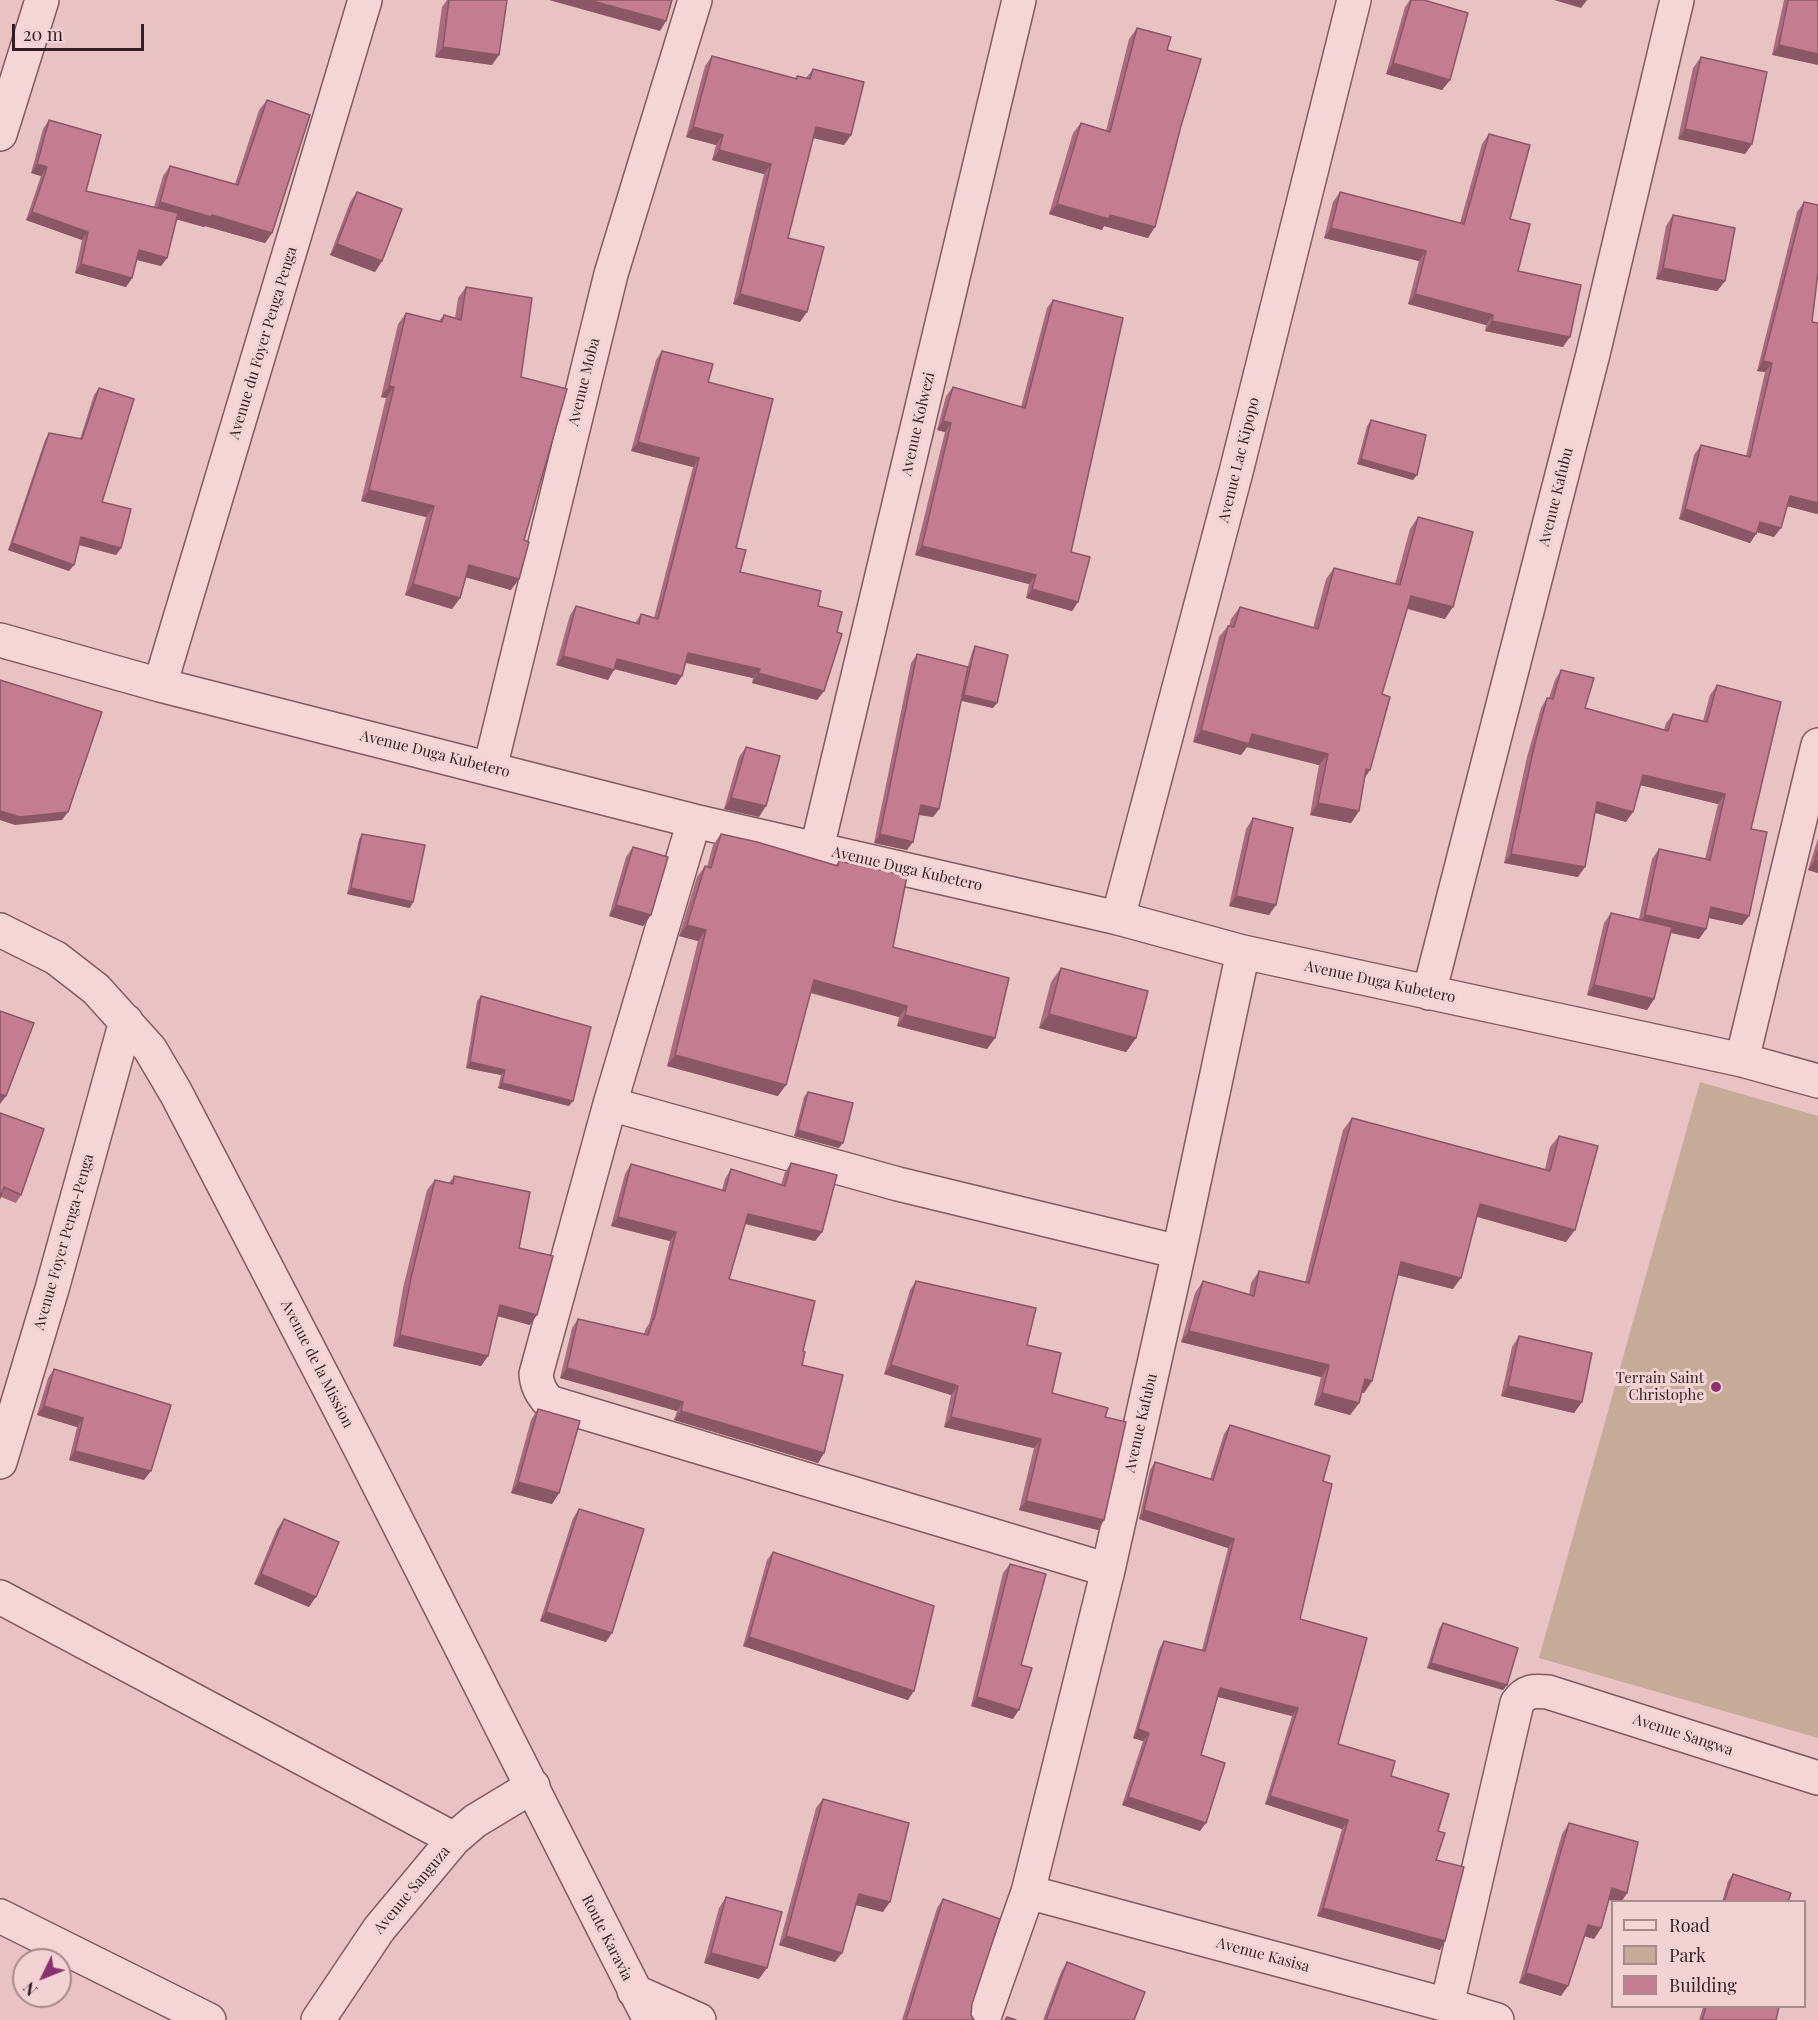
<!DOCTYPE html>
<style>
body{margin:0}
#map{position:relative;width:1818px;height:2020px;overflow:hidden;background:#e9c3c3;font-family:"Playfair Display",serif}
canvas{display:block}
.legend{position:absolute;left:1611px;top:1900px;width:195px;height:108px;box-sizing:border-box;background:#f2d2d2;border:2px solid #a68a8c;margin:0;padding:8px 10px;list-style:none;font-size:18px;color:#331e23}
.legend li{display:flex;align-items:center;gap:12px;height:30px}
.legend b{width:30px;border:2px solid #a68a8c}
.north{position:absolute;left:12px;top:1948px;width:60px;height:60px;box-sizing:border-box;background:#f2d2d2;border:2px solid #a68a8c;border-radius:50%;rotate:227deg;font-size:16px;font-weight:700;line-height:24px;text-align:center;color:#331e23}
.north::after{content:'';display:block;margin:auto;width:21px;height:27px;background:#8b3172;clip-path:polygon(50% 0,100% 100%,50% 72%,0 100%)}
.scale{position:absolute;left:12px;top:24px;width:132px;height:27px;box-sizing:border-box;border:3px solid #331e23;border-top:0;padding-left:8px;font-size:18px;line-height:21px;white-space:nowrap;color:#331e23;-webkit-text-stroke:4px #f2d2d2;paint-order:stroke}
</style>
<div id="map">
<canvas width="1818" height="2020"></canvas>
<ul class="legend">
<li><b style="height:8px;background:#f5d5d5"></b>Road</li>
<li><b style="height:16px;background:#c6ab98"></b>Park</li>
<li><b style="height:16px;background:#c47c91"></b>Building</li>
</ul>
<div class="north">N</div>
<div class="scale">20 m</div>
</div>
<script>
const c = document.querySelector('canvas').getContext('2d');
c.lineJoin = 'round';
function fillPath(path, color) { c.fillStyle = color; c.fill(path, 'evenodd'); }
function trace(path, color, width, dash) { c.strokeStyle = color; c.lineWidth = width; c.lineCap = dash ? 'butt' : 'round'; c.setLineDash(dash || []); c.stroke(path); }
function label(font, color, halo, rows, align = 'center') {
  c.font = font + ' "Playfair Display",serif'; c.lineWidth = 6; c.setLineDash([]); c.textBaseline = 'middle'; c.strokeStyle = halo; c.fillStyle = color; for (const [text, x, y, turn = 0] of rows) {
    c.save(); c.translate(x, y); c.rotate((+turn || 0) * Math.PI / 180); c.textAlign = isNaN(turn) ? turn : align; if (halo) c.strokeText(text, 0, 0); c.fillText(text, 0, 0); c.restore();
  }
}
const green = new Path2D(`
 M1700,1082L1818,1116V1738L1539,1658Z`);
const minor = new Path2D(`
 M0,134L42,0
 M0,640L160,685L694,821L1118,918L1243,952L1742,1060L1818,1081
 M160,685L365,0
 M490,768L611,274L695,0
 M694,821L610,1104L536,1374C537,1386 541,1393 549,1402L1108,1570
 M817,848L1019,0
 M1118,918L1236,472L1354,0
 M0,930L56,958L96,989L150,1049L176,1093L359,1446L650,2020
 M1429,993L1593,354L1677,0
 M1742,1060L1818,745
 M610,1104L898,1184L1179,1252
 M0,1462L52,1289L126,1021
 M0,1597L454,1839
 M1028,1892L1447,2005L1497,2020
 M0,1916L209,2020
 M634,1991L699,2020
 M1447,2005L1517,1703C1526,1690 1534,1691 1548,1692L1818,1778
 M318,2020L379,1929L454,1839L475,1821L533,1786
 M983,2020L1028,1892L1108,1570L1179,1252L1243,952`);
const wall = new Path2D(`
 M447,0H449L492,65L435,57L442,7Z
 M1410,0H1424L1450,80L1442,90L1386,74L1405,7Z
 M1784,0H1818L1772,55Z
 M1137,28L1167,50L1148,238L1104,226L1102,230L1049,214L1073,133L1081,123L1106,131L1129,39Z
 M712,56L795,79L797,76L806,78L813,69L851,135L844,145L813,138L788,238L800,322L733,304L764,174L712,160L716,145L686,137L705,66Z
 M1701,57L1752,144L1745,154L1678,139L1693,68Z
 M267,100L272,233L265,243L205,226L204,227L177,219L167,258L161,266L137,260L132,278L126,287L75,273L82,240L26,220L41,176L31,173L43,129L49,120L86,191L154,207L163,176L170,166L235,184L259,110Z
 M1489,134L1510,219L1518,271L1563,347L1485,331L1486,325L1408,304L1419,261L1324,238L1333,202L1340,192L1460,223L1482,144Z
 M357,192L382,261L375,272L330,255L350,202Z
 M1804,202L1812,322L1818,323V513L1817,514L1787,506L1774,537L1757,532L1750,543L1679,519L1694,455L1701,445L1746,456L1765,372L1757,371L1797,212Z
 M1673,215L1725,281L1717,291L1656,279L1666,226Z
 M466,287L521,377L524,540L511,590L466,577L460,598L452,609L405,595L426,517L361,501L386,398L381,397L398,324L406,313L439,321L444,315L455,318L458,298Z
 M1053,300L1071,552L1078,602L1072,611L1026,598L1029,584L915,555L945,432L937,430L946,396L953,387L1021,407L1047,308Z
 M662,351L708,382L740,572L818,606L837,632L824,691L817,700L752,683L753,678L686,663L676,685L614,669L608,680L556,665L570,615L576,606L635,623L641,614L654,618L693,467L631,451L656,360Z
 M99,388L102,502L121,548L116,555L79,545L69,571L8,550L45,440L49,433L80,439L94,395Z
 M1371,420L1413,480L1357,464L1367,426Z
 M1418,517L1445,619L1407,609L1382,694L1365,778L1359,811L1351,823L1310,815L1319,765L1247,747L1241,755L1193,742L1219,637L1228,626H1229L1231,619L1240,607L1313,628L1326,579L1334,568L1395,584L1410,529Z
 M975,646L993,708L961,701L939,809L933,817L919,815L907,850L874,843L911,663L917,654L967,669L972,652Z
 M1561,670L1585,708L1664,730L1666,723L1673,714L1703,721L1710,695L1717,685L1751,829L1749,916L1742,925L1709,918L1706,929L1699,939L1670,933L1654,999L1647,1010L1587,995L1604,923L1611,913L1639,919L1652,859L1659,849L1705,859L1718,804L1640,785L1626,822L1595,813L1578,877L1504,863L1527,757L1541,708L1547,698H1549L1555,680Z
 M746,747L759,817L724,809L739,757Z
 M1253,818L1269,915L1229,906L1246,829Z
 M362,834L410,908L347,894L359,839Z
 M721,834L836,865L839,861L893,947L995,1038L987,1049L897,1026L899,1017L810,993L778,1096L667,1066L698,941L679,936L697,877L705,866L707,867L713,845Z
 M1818,838V873L1808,870Z
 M633,847L651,915L643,926L609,916L626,857Z
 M1061,968L1136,1038L1126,1052L1039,1028L1051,982Z
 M481,996L569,1106L498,1088L501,1075L466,1068L477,1001Z
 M808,1092L839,1148L794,1136L804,1097Z
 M0,1113L21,1195L16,1203L1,1197Z
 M1352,1118L1545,1169L1550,1147L1559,1136L1566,1242L1477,1217L1453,1289L1398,1275L1372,1381L1364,1393L1361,1392L1359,1403L1350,1415L1314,1405L1321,1377L1181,1342L1195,1293L1203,1281L1249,1295L1251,1283L1259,1271L1305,1282L1343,1130Z
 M791,1163L822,1232L815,1241L745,1224L729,1279L803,1351L802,1365L824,1453L818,1463L674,1420L677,1411L560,1378L572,1328L578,1319L644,1334L646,1328L649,1324L670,1241L611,1226L625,1174L631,1164L722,1190L725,1179L731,1169L781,1185L785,1172Z
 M454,1176L519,1248L530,1325L498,1316L488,1356L481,1366L393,1346L403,1288L427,1190L435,1180L449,1183Z
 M916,1281L1027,1345L1052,1393L1105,1417L1104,1520L1098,1530L1019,1510L1034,1448L944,1427L951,1395L884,1374L910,1290Z
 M1519,1336L1582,1402L1574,1413L1501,1396L1512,1347Z
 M54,1369L144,1480L69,1460L77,1427L37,1415L48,1378Z
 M538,1409L559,1493L552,1504L511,1493L531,1420Z
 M1230,1425L1323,1481L1300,1619L1338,1744L1391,1776L1438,1831L1436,1860L1440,1950L1317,1916L1342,1829L1265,1804L1292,1716L1218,1697L1201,1755L1200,1831L1122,1805L1143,1741L1133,1738L1159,1649L1164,1641L1202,1650L1228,1548L1139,1519L1150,1470L1155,1462L1210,1479L1224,1434Z
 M579,1509L606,1642L540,1621L573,1518Z
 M284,1519L309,1607L254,1584L277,1529Z
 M773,1552L908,1700L743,1646L767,1560Z
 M1010,1564L1021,1665L1013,1719L971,1706L1003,1573Z
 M1443,1623L1507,1685L1503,1690L1427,1668L1439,1629Z
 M823,1799L883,1912L856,1905L835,1962L779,1945L816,1808Z
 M1569,1823L1627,1893L1621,1902H1615L1609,1900L1601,1928L1594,1939L1584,1936L1561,1996L1519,1983L1562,1834Z
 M1733,1874L1788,1902H1722L1728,1881Z
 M726,1897L759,1979L704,1963L719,1908Z
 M943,1899L972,2004L971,2015L974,2020H902L937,1908Z
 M1067,1962L1134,2020H1043L1061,1972Z
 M1703,2007H1779L1776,2020H1699Z`);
const shadedWall = new Path2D(`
 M549,0H589L666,21L660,31Z
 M1554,0H1587L1581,8Z
 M1779,45L1818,54V65L1772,55Z
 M443,47L499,55L492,65L435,57Z
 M1393,63L1450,80L1442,90L1386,74Z
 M693,127L723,135L716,145L686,137Z
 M816,127L851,135L844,145L809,137Z
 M1685,129L1752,144L1745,154L1678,139Z
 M719,150L771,164L764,174L712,160Z
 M37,164L47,167L41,176L31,173Z
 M160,202L212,215L272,233L265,243L205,226L204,227L153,213Z
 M1057,204L1110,215L1155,227L1148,238L1104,226L1102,230L1049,214Z
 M32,212L88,232L82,240L26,220Z
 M1331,228L1426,251L1419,261L1324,238Z
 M337,244L382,261L375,272L330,255Z
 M139,250L167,258L161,266L133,259Z
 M81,264L132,278L126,287L75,273Z
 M1663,268L1725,281L1717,291L1656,279Z
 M740,294L807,312L800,322L733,304Z
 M1415,294L1493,315L1486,325L1408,304Z
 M1492,321L1570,337L1563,347L1485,331Z
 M1763,361L1772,363L1765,372L1757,371Z
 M389,386L394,387L386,398L381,397Z
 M943,421L951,423L945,432L937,430Z
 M638,442L699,458L693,467L631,451Z
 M1361,459L1417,475L1413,480L1357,464Z
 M369,490L434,506L426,517L361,501Z
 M1790,496L1818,503V513L1817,514L1783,505Z
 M1685,509L1756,534L1750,543L1679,519Z
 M1760,522L1781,528L1774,537L1753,531Z
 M81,537L121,548L116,555L76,544Z
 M12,543L74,565L69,571L8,550Z
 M922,546L1036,575L1029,584L915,555Z
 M469,565L519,579L511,590L461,576Z
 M413,584L460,598L452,609L405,595Z
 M1032,589L1078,602L1072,611L1026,598Z
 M1411,596L1453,607L1445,619L1403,607Z
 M688,653L760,669L753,678L682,662Z
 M563,656L614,670L608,680L556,665Z
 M617,659L682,676L676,685L611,668Z
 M758,673L824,691L817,700L752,683Z
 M964,695L997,703L993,708L960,700Z
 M1201,730L1252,734L1328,754L1319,765L1247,747L1241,755L1193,742Z
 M1366,769L1370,770L1362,782Z
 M1643,775L1725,794L1718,804L1636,784Z
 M731,798L766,806L759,817L724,809Z
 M1597,802L1633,812L1626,822L1590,811Z
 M1318,803L1359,811L1351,823L1310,815Z
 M921,805L939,809L933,817L914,814Z
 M0,811L68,812L62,820L15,825L0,820Z
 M880,834L913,842L907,850L874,843Z
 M1511,854L1585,867L1578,877L1504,863Z
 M1815,860L1818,861V873L1808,870Z
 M351,888L413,902L410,908L347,894Z
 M1236,896L1276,905L1269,915L1229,906Z
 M616,905L651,915L643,926L609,916Z
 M1711,907L1749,916L1742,925L1704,917Z
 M1645,915L1706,929L1699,939L1638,925Z
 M687,925L706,930L698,941L679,936Z
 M814,980L907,1006L899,1017L806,991Z
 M1594,985L1654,999L1647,1010L1587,995Z
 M1049,1014L1136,1038L1126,1052L1039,1028Z
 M905,1015L995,1038L987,1049L897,1026Z
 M675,1055L786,1085L778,1096L667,1066Z
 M470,1062L505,1070L501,1075L466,1068Z
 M502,1083L573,1101L569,1106L498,1088Z
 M0,1094L6,1096L0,1104Z
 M798,1130L843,1143L839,1148L794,1136Z
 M1480,1204L1575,1230L1566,1242L1472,1215Z
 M748,1214L822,1232L815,1241L742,1223Z
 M618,1217L676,1232L670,1241L611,1226Z
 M1401,1262L1461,1278L1453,1289L1393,1274Z
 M500,1305L537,1315L530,1325L493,1315Z
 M1189,1331L1329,1365L1321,1377L1181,1342Z
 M400,1335L488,1356L481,1366L393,1346Z
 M891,1365L958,1386L951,1395L884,1374Z
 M567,1368L683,1402L677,1411L560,1378Z
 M1365,1379L1372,1381L1364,1393L1357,1391Z
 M1508,1386L1582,1402L1574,1413L1501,1396Z
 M1322,1393L1359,1403L1350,1415L1314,1405Z
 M44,1406L83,1418L77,1427L37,1415Z
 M681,1411L824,1453L818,1463L674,1420Z
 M951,1417L1041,1439L1034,1448L944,1427Z
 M75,1451L151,1471L144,1480L69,1460Z
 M518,1482L559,1493L552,1504L511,1493Z
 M1026,1501L1104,1520L1098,1530L1019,1510Z
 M1144,1510L1234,1539L1228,1548L1139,1519Z
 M261,1574L316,1597L309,1607L254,1584Z
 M546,1612L612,1633L606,1642L540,1621Z
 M749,1637L914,1691L908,1700L743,1646Z
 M1431,1663L1507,1685L1503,1690L1427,1668Z
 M1220,1688L1298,1708L1292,1716L1215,1696Z
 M977,1697L1019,1710L1013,1719L971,1706Z
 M1138,1729L1149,1733L1143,1741L1133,1738Z
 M1270,1796L1348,1820L1342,1829L1265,1804Z
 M1128,1797L1206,1823L1200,1831L1122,1805Z
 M1612,1888L1627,1893L1621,1902H1615L1605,1898Z
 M859,1894L890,1902L883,1912L852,1904Z
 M1323,1908L1445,1941L1440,1950L1317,1916Z
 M1588,1925L1601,1928L1594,1939L1581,1935Z
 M786,1936L842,1953L835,1962L779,1945Z
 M711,1953L767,1968L759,1979L704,1963Z
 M1526,1973L1568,1986L1561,1996L1519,1983Z`);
const building = new Path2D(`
 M449,0H507L499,55L443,47Z
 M589,0H672L666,21Z
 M1411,0H1424L1468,13L1450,80L1393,63Z
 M1788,0H1818V54L1779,45Z
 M1137,28L1171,37L1167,50L1201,59L1181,126L1155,227L1110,215L1109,219L1057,204L1081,123L1110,132Z
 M712,56L797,79V76L810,79L813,69L864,82L851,135L816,127L788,238L824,247L807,312L740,294L771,164L719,150L723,135L693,127Z
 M1701,57L1767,72L1752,144L1685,129Z
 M267,100L310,115L272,233L212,215L211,217L160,202L170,166L238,185Z
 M49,120L101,135L86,191L178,213L167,258L139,250L132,278L81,264L88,232L32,212L47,167L37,164Z
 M1489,134L1530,145L1510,219L1530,224L1518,271L1581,285L1570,337L1492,321L1493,315L1415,294L1426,251L1331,228L1340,192L1464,224Z
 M357,192L402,209L382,261L337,244Z
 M1804,202L1818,205V272L1812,322L1818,323V503L1790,496L1781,528L1760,522L1756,534L1685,509L1701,445L1750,457L1772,363L1763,361Z
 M1673,215L1735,228L1725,281L1663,268Z
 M466,287L532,298L521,377L567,389L524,540L529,542L519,579L469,565L460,598L413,584L434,506L369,490L394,387L389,386L406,313L442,322L444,315L461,320Z
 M1053,300L1123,318L1071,552L1090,557L1078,602L1032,589L1036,575L922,546L951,423L943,421L953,387L1025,408Z
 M662,351L713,364L708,382L773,399L736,548L746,550L740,572L821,591L818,606L842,612L837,632L842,634L824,691L758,673L760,669L688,653L682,676L617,659L614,670L563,656L576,606L639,624L641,614L658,619L699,458L638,442Z
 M99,388L134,399L102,502L131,509L121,548L81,537L74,565L12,543L49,433L82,439Z
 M1371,420L1426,435L1417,475L1361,459Z
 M1418,517L1473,532L1453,607L1411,596L1382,694L1390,697L1370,770L1366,769L1359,811L1318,803L1328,754L1252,734L1249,744L1201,730L1228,626L1234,627L1240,607L1318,629L1334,568L1400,585Z
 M975,646L1008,655L997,703L964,695Z
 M917,654L968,667L939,809L921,805L913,842L880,834Z
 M1561,670L1594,678L1585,708L1668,731L1673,714L1707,722L1717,685L1781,702L1751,829L1767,832L1749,916L1711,907L1706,929L1645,915L1659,849L1710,860L1725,794L1643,775L1633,812L1597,802L1585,867L1511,854L1534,747L1547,698L1553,699Z
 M0,680L102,712L68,812L20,817L0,811Z
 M746,747L780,756L766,806L731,798Z
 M1253,818L1293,828L1276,905L1236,896Z
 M362,834L425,845L413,902L351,888Z
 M721,834L757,842L838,866L839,861L907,876L893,947L1009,978L995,1038L905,1015L907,1006L814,980L786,1085L675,1055L706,930L687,925L705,866L711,868Z
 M633,847L668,857L651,915L616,905Z
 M1818,851V861L1815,860Z
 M1611,913L1672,927L1654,999L1594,985Z
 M1061,968L1148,991L1136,1038L1049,1014Z
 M481,996L591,1027L573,1101L502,1083L505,1070L470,1062Z
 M0,1011L34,1023L6,1096L0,1094Z
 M808,1092L853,1103L843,1143L798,1130Z
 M0,1113L44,1129L21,1195L4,1187L0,1198Z
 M1352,1118L1550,1171L1559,1136L1598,1146L1575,1230L1480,1204L1461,1278L1401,1262L1372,1381L1365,1379L1359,1403L1322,1393L1329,1365L1189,1331L1203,1281L1254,1296L1259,1271L1309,1283Z
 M791,1163L837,1175L822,1232L748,1214L729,1279L815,1301L803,1351L805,1352L802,1365L843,1375L824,1453L681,1411L683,1402L567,1368L578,1319L648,1335L653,1319H654L676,1232L618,1217L631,1164L725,1191L731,1169L785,1186Z
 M454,1176L530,1192L519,1248L553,1256L537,1315L500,1305L488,1356L400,1335L411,1278L435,1180L453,1184Z
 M916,1281L1036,1308L1027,1345L1061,1353L1052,1393L1108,1408L1105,1417L1126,1422L1104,1520L1026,1501L1041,1439L951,1417L958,1386L891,1365Z
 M1519,1336L1592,1353L1582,1402L1508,1386Z
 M54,1369L171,1405L151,1471L75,1451L83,1418L44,1406Z
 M538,1409L580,1421L559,1493L518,1482Z
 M1230,1425L1330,1456L1323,1481L1332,1484L1300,1619L1367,1638L1338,1744L1395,1761L1391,1776L1449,1794L1438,1831L1445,1833L1436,1860L1464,1867L1445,1941L1323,1908L1348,1820L1270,1796L1298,1708L1220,1688L1201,1755L1225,1763L1206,1823L1128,1797L1149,1733L1138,1729L1164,1641L1205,1651L1234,1539L1144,1510L1155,1462L1213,1480Z
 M579,1509L644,1529L612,1633L546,1612Z
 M284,1519L339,1542L316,1597L261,1574Z
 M773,1552L934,1606L914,1691L749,1637Z
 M1010,1564L1046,1574L1021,1665L1032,1668L1019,1710L977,1697Z
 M1443,1623L1518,1648L1507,1685L1431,1663Z
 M823,1799L909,1823L890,1902L859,1894L842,1953L786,1936Z
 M1569,1823L1638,1842L1627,1893L1612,1888L1601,1928L1588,1925L1568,1986L1526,1973Z
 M1733,1874L1791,1893L1788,1902H1724Z
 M726,1897L782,1912L767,1968L711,1953Z
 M943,1899L1000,1919L972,2004L971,2015L974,2020H906Z
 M1067,1962L1145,1992L1134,2020H1046Z
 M1706,2007H1779L1776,2020H1702Z
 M1007,2017L1016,2020H1005Z`);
const markers = [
 [1716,1387,6,"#8b3172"]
];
const streetNames = [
 ["Avenue du Foyer Penga Penga",263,343,-73],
 ["Avenue Moba",584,382,-76],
 ["Avenue Kolwezi",918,424,-77],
 ["Avenue Lac Kipopo",1239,460,-76],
 ["Avenue Kafubu",1556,497,-76],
 ["Avenue Duga Kubetero",435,754,14],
 ["Avenue Duga Kubetero",907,869,13],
 ["Avenue Duga Kubetero",1380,982,12],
 ["Avenue Foyer Penga-Penga",64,1242,-74],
 ["Avenue de la Mission",317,1364,63],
 ["Avenue Kafubu",1141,1423,-77],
 ["Avenue Sangwa",1683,1735,18],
 ["Avenue Sanguza",412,1890,-50],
 ["Route Karavia",607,1938,63],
 ["Avenue Kasisa",1263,1955,15]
];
const poiNames = [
 ["Terrain Saint",1704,1378],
 ["Christophe",1704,1395]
];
fillPath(green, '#c6ab98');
trace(minor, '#825b62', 36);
trace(minor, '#f5d5d5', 33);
fillPath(wall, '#a96b7d');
fillPath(shadedWall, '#895766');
fillPath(building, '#c47c91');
trace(building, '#895766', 1.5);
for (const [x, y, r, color] of markers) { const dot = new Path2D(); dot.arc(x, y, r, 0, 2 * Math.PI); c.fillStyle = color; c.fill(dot); trace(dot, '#f2d2d2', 2); }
label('15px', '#331e23', '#f2d2d2', streetNames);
label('15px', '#331e23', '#f2d2d2', poiNames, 'right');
</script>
